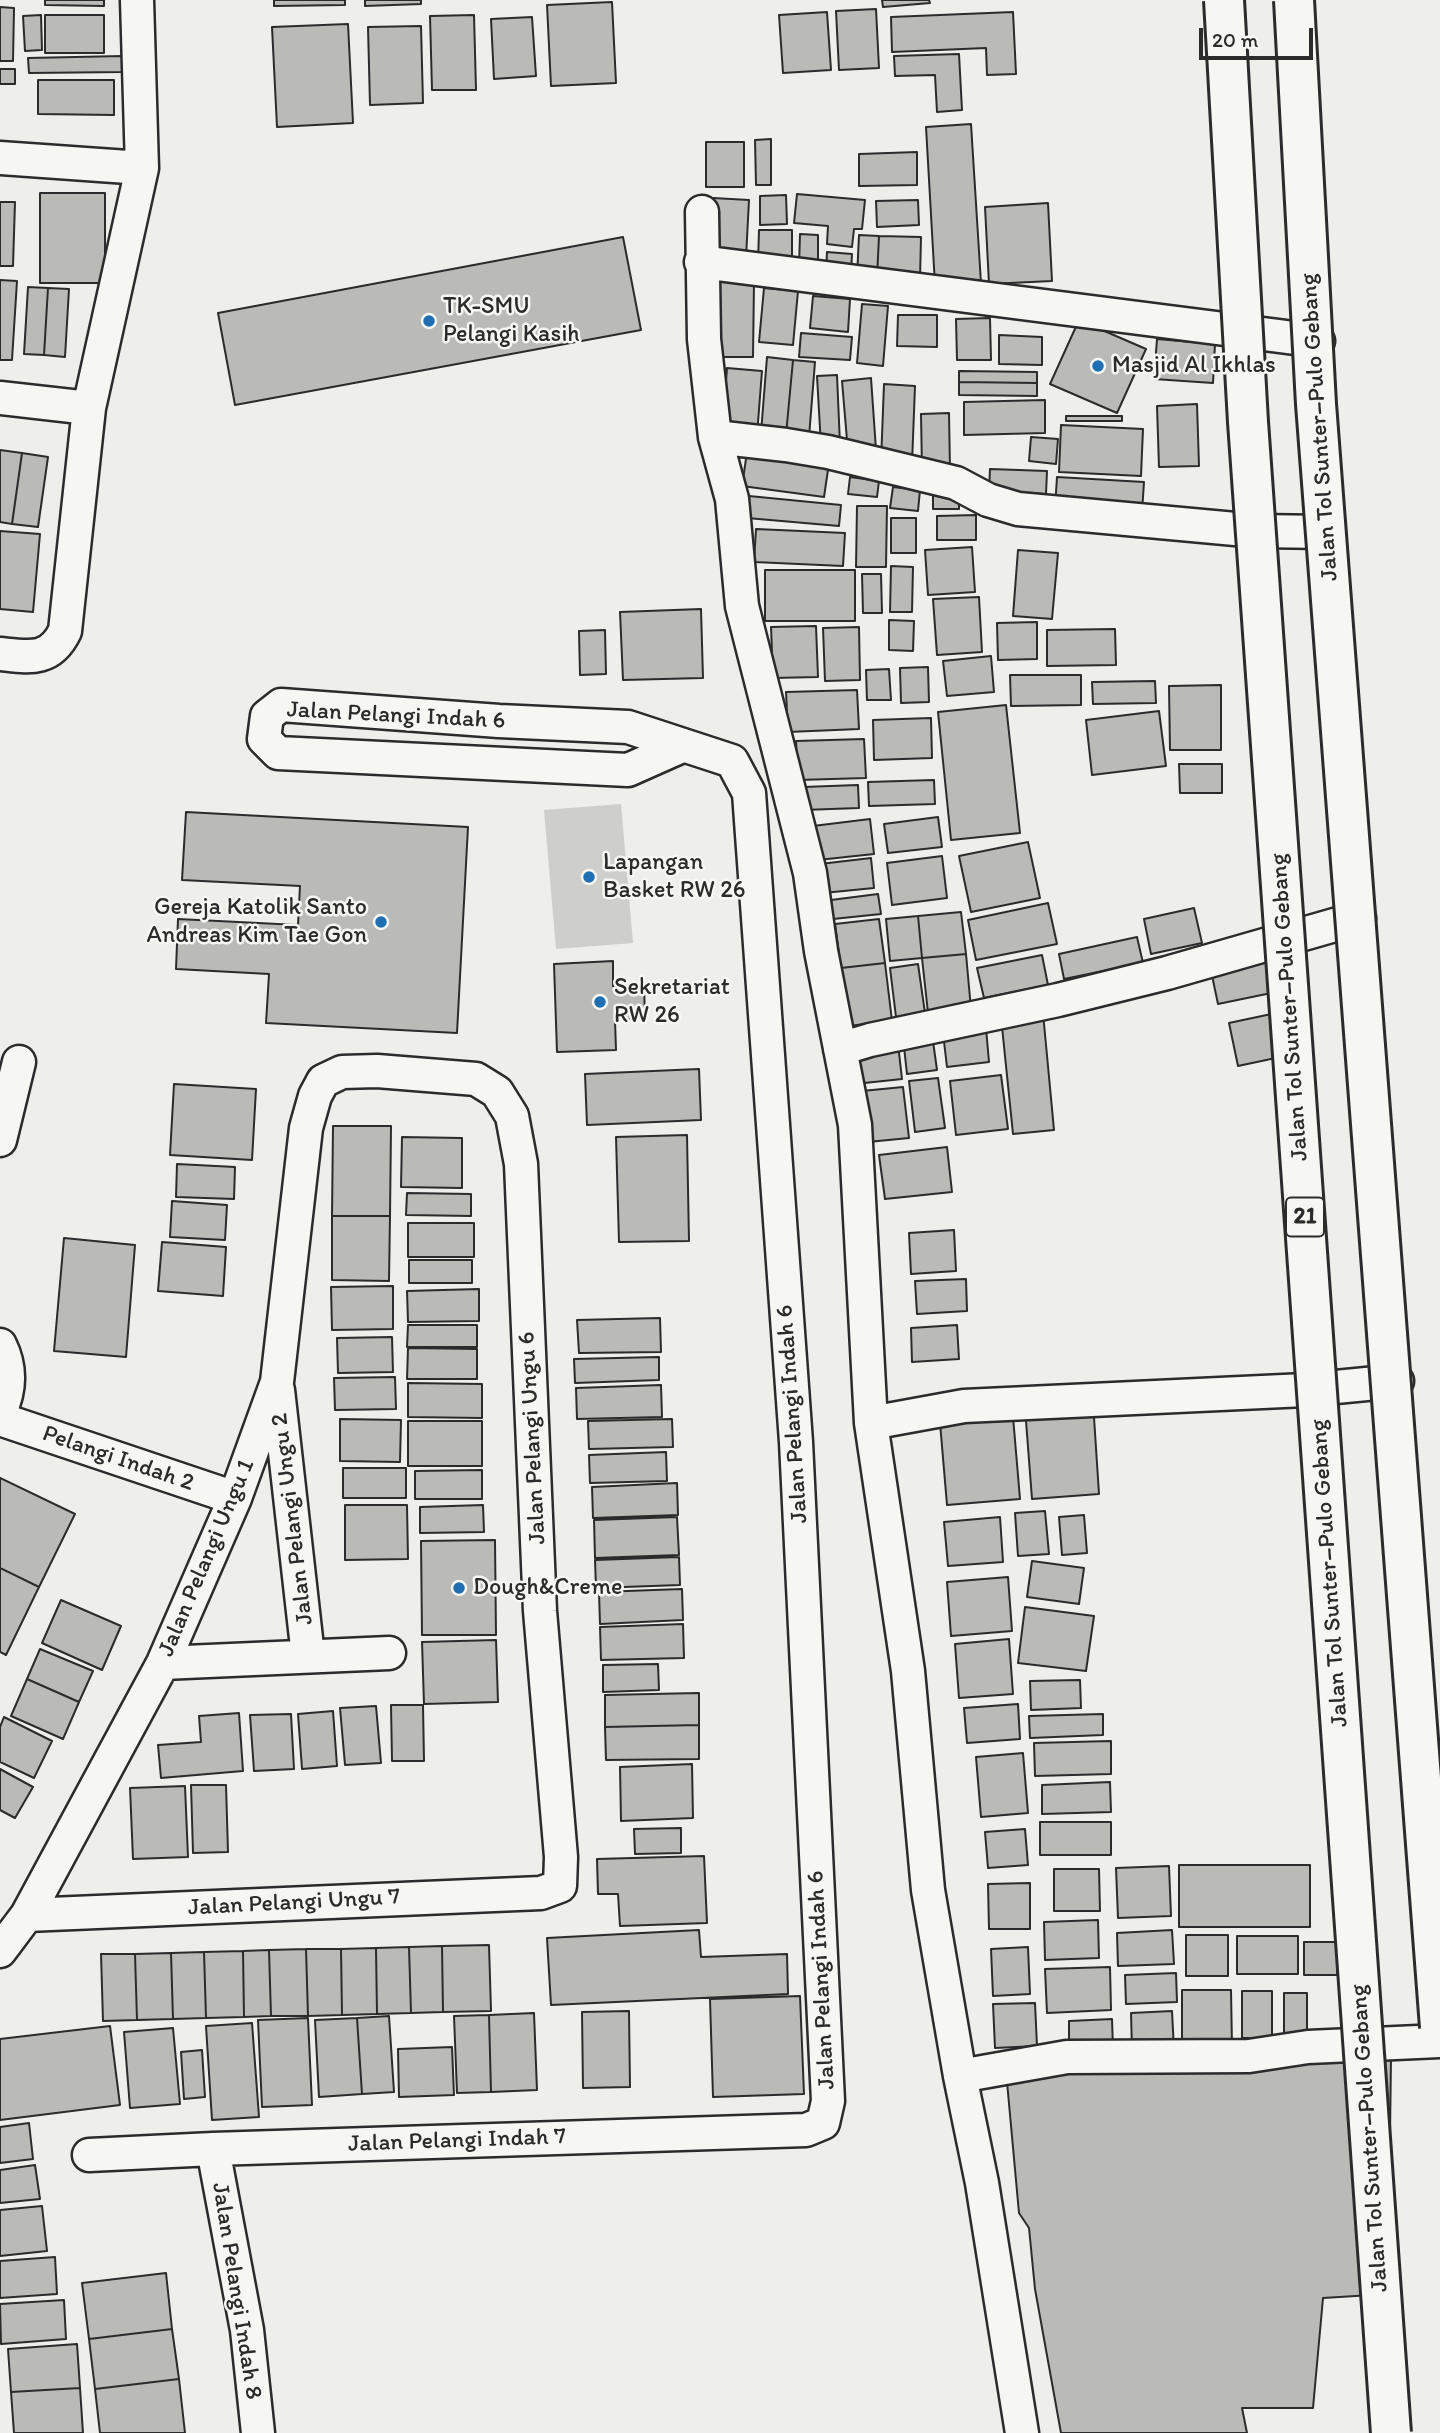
<!DOCTYPE html>
<meta charset="utf-8">
<style>
body{margin:0}
#map{position:relative;width:1440px;height:2433px;overflow:hidden;background:#eeeeea;font-family:Itim,sans-serif}
canvas{display:block}
.scale{position:absolute;left:1199px;top:28px;width:114px;height:32px;box-sizing:border-box;border:4px solid #2b2b2b;border-top:0;padding-left:9px;font-size:21px;line-height:24px;white-space:nowrap;color:#2b2b2b;-webkit-text-stroke:5px #f6f6f2;paint-order:stroke}
</style>
<div id="map">
<canvas width="1440" height="2433"></canvas>
<div class="scale">20 m</div>
</div>
<script>
const c = document.querySelector('canvas').getContext('2d');
c.lineJoin = 'round';
function fillPath(path, color) { c.fillStyle = color; c.fill(path, 'evenodd'); }
function trace(path, color, width, dash) { c.strokeStyle = color; c.lineWidth = width; c.lineCap = dash ? 'butt' : 'round'; c.setLineDash(dash || []); c.stroke(path); }
function label(font, color, halo, rows, align = 'center') {
  c.font = font + ' Itim,sans-serif'; c.lineWidth = 5; c.setLineDash([]); c.textBaseline = 'middle'; c.strokeStyle = halo; c.fillStyle = color; for (const [text, x, y, turn = 0] of rows) {
    c.save(); c.translate(x, y); c.rotate((+turn || 0) * Math.PI / 180); c.textAlign = isNaN(turn) ? turn : align; if (halo) c.strokeText(text, 0, 0); c.fillText(text, 0, 0); c.restore();
  }
}
const green = new Path2D(`
 M621,804L633,943L556,949L544,810Z`);
const building = new Path2D(`
 M45,0H104V6L45,5Z
 M274,0H345V5L274,6Z
 M365,0H421V4L365,6Z
 M882,0H929L930,3L883,7Z
 M612,2L616,83L551,86L547,5Z
 M0,7L14,8L13,61H0Z
 M876,9L879,68L839,70L836,11Z
 M827,12L831,70L783,73L779,15Z
 M1013,12L1016,74L987,75L986,48L892,52L891,17Z
 M41,15L42,50L25,51L23,16Z
 M45,15H104V53H45Z
 M474,15L476,90H432L430,16Z
 M532,17L536,76L494,79L491,19Z
 M348,24L353,123L277,127L272,27Z
 M421,26L423,103L370,105L368,27Z
 M959,54L962,110L937,112L935,75L895,76L894,56Z
 M123,56V72L29,73L28,58Z
 M0,69H15V84H0Z
 M38,80H114V115L38,114Z
 M971,124L981,283L935,285L926,127Z
 M771,139V185H756L755,140Z
 M706,142H744V187H706Z
 M917,152V185L859,186V154Z
 M40,193H105V283H40Z
 M797,194L865,200L862,229H854L852,247L827,244L828,226L794,223Z
 M786,195L787,224L760,225V196Z
 M713,198L749,200L746,258L711,256Z
 M918,200L919,225L877,227L876,201Z
 M0,202H15L13,266H0Z
 M1048,203L1052,281L989,284L985,207Z
 M759,230H792V263L758,262Z
 M800,234L818,235V268L799,267Z
 M859,235L879,236L877,278L857,277Z
 M879,236L921,237L920,279L877,278Z
 M623,237L641,330L235,405L218,313Z
 M827,252L852,254L851,274L826,272Z
 M0,280L17,281L12,360H0Z
 M715,281L754,282L753,357H715Z
 M28,287L48,288L44,355L24,354Z
 M48,288L69,289L65,357L44,355Z
 M764,288L798,291L793,345L759,342Z
 M813,296L850,299L848,332L810,328Z
 M862,304L888,306L883,366L857,363Z
 M898,315H937V347L897,346Z
 M990,318L991,360H957L956,319Z
 M1079,320L1146,349L1117,413L1050,384Z
 M801,333L852,337L850,360L799,357Z
 M999,335L1042,337V365L999,364Z
 M1157,339L1215,344L1213,383L1154,379Z
 M767,357L793,360L786,435L761,433Z
 M793,360L815,362L809,437L786,435Z
 M727,368L762,371L757,435L722,432Z
 M959,371L1037,372V383L959,382Z
 M837,375L840,445L821,446L817,376Z
 M871,378L876,450L848,452L842,381Z
 M959,382L1037,383V396L959,395Z
 M884,384L915,386L912,464L881,462Z
 M1045,400V433L964,435V402Z
 M1197,404L1199,466L1159,467L1157,406Z
 M949,413L950,470L922,471L921,414Z
 M1066,416H1122V421H1066Z
 M1061,425L1143,429L1141,476L1059,472Z
 M1031,437L1058,439L1056,464L1029,461Z
 M0,450L22,453L12,524L0,522Z
 M747,452L829,463L824,497L742,486Z
 M22,453L48,457L38,527L12,524Z
 M990,469L1047,471L1046,494L989,492Z
 M850,477L879,481L877,497L848,494Z
 M1057,477L1144,482L1142,512L1055,508Z
 M893,487L920,490L918,511L890,508Z
 M933,493L959,494V509H933Z
 M749,496L841,505L839,526L747,518Z
 M857,506H887L886,567H856Z
 M976,515V540H937V516Z
 M891,518H916V553H891Z
 M756,529L845,533L843,566L754,562Z
 M0,531L40,534L33,612L0,609Z
 M972,547L975,592L928,595L925,550Z
 M1018,550L1058,553L1052,619L1013,616Z
 M891,566L913,567L912,612H890Z
 M765,570H855V621H765Z
 M862,574H881L882,613H863Z
 M979,597L982,652L937,655L933,599Z
 M701,609L703,678L623,680L620,612Z
 M889,620L914,621L913,651L889,650Z
 M1037,622V659L998,660L997,623Z
 M816,626L818,677L773,678L771,627Z
 M859,627L860,680L825,681L823,628Z
 M1115,629L1116,665L1047,666V630Z
 M605,630L606,674L580,675L579,631Z
 M991,656L994,692L947,696L943,661Z
 M928,667L929,702L901,703L900,668Z
 M889,669L891,700H867L866,670Z
 M1010,675H1081V705L1011,706Z
 M1155,681L1156,703L1093,704L1092,682Z
 M1221,685V750H1170L1169,686Z
 M857,690L859,729L788,732L786,692Z
 M1006,705L1020,833L951,840L938,712Z
 M1159,711L1166,766L1092,775L1086,720Z
 M931,718L932,758L874,760L873,720Z
 M864,739L866,778L798,780L796,741Z
 M1179,764H1222V793H1180Z
 M934,780L935,804L869,806L868,782Z
 M858,785L859,808L803,810V787Z
 M186,812L468,827L457,1033L266,1023L269,974L176,969L178,919L298,925L300,886L182,880Z
 M938,817L942,847L888,853L884,824Z
 M870,819L874,854L818,860L813,826Z
 M1028,842L1040,898L971,912L959,856Z
 M942,856L947,898L892,905L887,863Z
 M871,858L874,888L823,893L820,864Z
 M878,894L881,914L833,919L831,900Z
 M1048,903L1057,944L976,960L968,920Z
 M1194,908L1202,943L1151,954L1144,919Z
 M961,912L966,954L922,958L918,916Z
 M918,916L922,958L890,961L886,919Z
 M879,919L885,963L841,968L835,924Z
 M1137,937L1143,963L1064,979L1059,954Z
 M1273,953L1281,991L1218,1004L1210,966Z
 M966,954L971,1009L928,1013L922,958Z
 M1042,955L1048,985L984,998L977,968Z
 M613,961V986L644,985L645,1018L615,1020L616,1050L557,1052L554,964Z
 M885,963L892,1021L848,1026L841,968Z
 M918,964L925,1013L896,1017L890,968Z
 M1043,1013L1054,1130L1013,1134L1001,1017Z
 M1276,1013L1285,1056L1238,1066L1229,1023Z
 M986,1028L989,1062L947,1067L943,1033Z
 M932,1034L937,1070L907,1074L903,1038Z
 M898,1044L902,1079L855,1084L850,1050Z
 M699,1069L701,1120L587,1125L585,1074Z
 M1001,1075L1008,1129L956,1135L950,1081Z
 M938,1078L945,1128L915,1132L909,1081Z
 M174,1084L256,1089L252,1160L170,1155Z
 M903,1087L909,1138L868,1142L862,1091Z
 M333,1126H391L390,1216H332Z
 M687,1135L689,1241L619,1242L616,1137Z
 M402,1137L462,1138V1188L401,1187Z
 M947,1147L952,1192L885,1199L879,1155Z
 M177,1164L235,1167L234,1199L176,1197Z
 M407,1193L471,1194V1216L406,1215Z
 M172,1201L227,1205L225,1240L170,1237Z
 M332,1216H390L389,1281L332,1280Z
 M408,1223H474V1257H408Z
 M954,1230L956,1271L911,1274L909,1233Z
 M64,1238L135,1245L126,1357L54,1351Z
 M162,1242L226,1247L223,1296L158,1291Z
 M409,1260H472V1283H409Z
 M966,1279L967,1311L917,1314L915,1281Z
 M393,1286V1329L332,1330L331,1287Z
 M479,1289V1321L408,1322L407,1291Z
 M660,1318L661,1352L579,1353L577,1320Z
 M408,1325H477V1347H407Z
 M957,1325L959,1359L912,1362L911,1328Z
 M392,1337L393,1372L338,1373L337,1338Z
 M408,1348L477,1349V1379H407Z
 M659,1357V1380L575,1383L574,1359Z
 M395,1377L396,1409L335,1410L334,1378Z
 M408,1383L482,1384V1418L408,1417Z
 M661,1385L662,1417L577,1419L576,1388Z
 M1093,1402L1099,1494L1032,1499L1025,1408Z
 M1012,1405L1020,1499L947,1505L939,1411Z
 M340,1419L401,1420L400,1462L340,1461Z
 M672,1419L673,1447L589,1449L588,1421Z
 M408,1421H482V1466H408Z
 M666,1452L667,1481L590,1483L589,1455Z
 M343,1468H406V1498H343Z
 M482,1470V1499H415V1471Z
 M0,1478L75,1514L39,1587L0,1568Z
 M677,1483L678,1515L593,1518L592,1487Z
 M345,1505H407L408,1559L345,1560Z
 M483,1505L484,1532L420,1533V1507Z
 M1045,1511L1049,1554L1018,1556L1015,1513Z
 M1084,1515L1087,1553L1062,1555L1059,1517Z
 M677,1517L679,1555L595,1558L594,1520Z
 M1000,1517L1003,1562L948,1566L944,1522Z
 M495,1540L496,1635H422L421,1541Z
 M679,1557L680,1585L596,1588L595,1560Z
 M1032,1561L1084,1568L1079,1604L1027,1597Z
 M0,1568L39,1587L6,1655L0,1652Z
 M1008,1577L1012,1631L951,1636L947,1582Z
 M682,1589L683,1620L600,1624L599,1592Z
 M61,1600L121,1626L102,1670L42,1643Z
 M1025,1607L1094,1616L1086,1671L1018,1663Z
 M683,1624L684,1658L601,1660L600,1627Z
 M1009,1639L1013,1694L959,1698L955,1644Z
 M496,1640L498,1702L424,1704L422,1642Z
 M40,1649L93,1671L79,1702L27,1679Z
 M658,1664L659,1690L603,1692V1665Z
 M27,1679L79,1702L63,1739L11,1716Z
 M1080,1680L1081,1708L1031,1710L1030,1681Z
 M699,1693V1725L605,1727V1695Z
 M1018,1704L1020,1739L967,1743L964,1708Z
 M391,1705H423L424,1761H392Z
 M376,1706L381,1763L345,1765L340,1708Z
 M333,1711L337,1766L302,1769L298,1714Z
 M239,1713L243,1771L161,1778L158,1745L201,1742L199,1716Z
 M291,1714L294,1769L254,1771L250,1715Z
 M1103,1714V1735L1030,1738L1029,1716Z
 M4,1717L52,1741L34,1778L0,1762V1727Z
 M699,1725V1759L606,1760L605,1727Z
 M1111,1741V1774L1035,1776L1034,1743Z
 M1023,1753L1028,1813L981,1817L976,1757Z
 M692,1764L693,1818L621,1821L620,1767Z
 M0,1769L33,1787L15,1818L0,1810Z
 M1110,1782L1111,1812L1042,1814V1785Z
 M191,1785H226L228,1852L193,1853Z
 M185,1786L188,1857L133,1859L130,1788Z
 M1040,1822H1111V1855H1040Z
 M681,1828V1853L635,1854L634,1829Z
 M1025,1829L1028,1865L988,1868L985,1832Z
 M704,1856L707,1923L620,1926L618,1894H598L597,1859Z
 M1179,1865H1310V1927H1179Z
 M1169,1866L1171,1916L1118,1918L1116,1868Z
 M1054,1869H1099L1100,1911H1054Z
 M1030,1883V1929H989L988,1884Z
 M1098,1920L1099,1958L1045,1960L1044,1922Z
 M699,1930L701,1957L787,1954L788,1994L551,2005L547,1938Z
 M1172,1930L1174,1964L1118,1966L1117,1933Z
 M1186,1935H1228V1976H1186Z
 M1237,1936H1298V1974H1237Z
 M1304,1942H1337V1975H1304Z
 M489,1945L491,2011L443,2012L442,1946Z
 M442,1946L443,2012L411,2013L409,1947Z
 M409,1947L411,2013L377,2014L376,1948Z
 M1028,1947L1030,1994L993,1996L991,1949Z
 M376,1948L377,2014L342,2015L341,1949Z
 M306,1949H341L342,2015L308,2016Z
 M306,1949L308,2016H271L269,1950Z
 M269,1950L271,2016L244,2017L243,1951Z
 M243,1951L244,2017L206,2018L204,1952Z
 M204,1952L206,2018L173,2019L171,1953Z
 M171,1953L173,2019L137,2020L135,1954Z
 M101,1954H135L137,2020L103,2021Z
 M1110,1967L1111,2010L1047,2013L1045,1969Z
 M1176,1973L1177,2002L1126,2004L1125,1975Z
 M1182,1990H1231L1232,2047H1182Z
 M1242,1991H1272V2038H1242Z
 M1284,1993H1307V2035H1284Z
 M800,1996L804,2094L713,2097L710,1999Z
 M1035,2003L1037,2046L995,2048L993,2004Z
 M629,2011L630,2087L583,2088L582,2012Z
 M1172,2011L1174,2050L1132,2051L1131,2013Z
 M534,2013L537,2090L491,2092L489,2015Z
 M489,2015L491,2092L457,2093L454,2016Z
 M389,2016L394,2092L362,2094L357,2018Z
 M308,2018L312,2105L262,2107L258,2020Z
 M357,2018L362,2094L319,2097L315,2020Z
 M1112,2019L1113,2048L1069,2050V2021Z
 M252,2023L259,2117L212,2120L206,2026Z
 M110,2026L120,2105L0,2120V2039Z
 M173,2028L180,2104L130,2108L124,2032Z
 M452,2047L454,2095L399,2097L398,2049Z
 M202,2050L205,2097L184,2099L181,2052Z
 M1391,2057L1388,2294L1323,2298L1313,2408H1242L1247,2433H1061L1035,2289L1029,2228L1019,2213L1006,2071Z
 M29,2123L33,2159L0,2163V2127Z
 M35,2165L40,2199L0,2203V2170Z
 M42,2206L47,2251L0,2256V2210Z
 M55,2257L57,2294L0,2298V2261Z
 M166,2273L172,2329L89,2339L82,2283Z
 M64,2300L66,2339L1,2344L0,2304Z
 M172,2329L179,2379L95,2389L89,2339Z
 M77,2344L80,2388L11,2392L8,2349Z
 M179,2379L185,2433H100L95,2389Z
 M80,2388L83,2433H14L11,2392Z`);
const street = new Path2D(`
 M0,158L142,168
 M702,212L704,339L715,437L732,499L742,606L810,873L821,951L855,1125L871,1423L908,1671L928,1890L960,2076L982,2183L1022,2433
 M701,262L1318,341
 M0,398L89,408
 M715,437L786,445L828,452L956,483L988,500L1018,509L1257,531L1327,532
 M0,654C29,657 50,662 65,631L89,408L142,168L137,0
 M840,1049L870,1040L1058,1000L1167,973L1359,918
 M0,1140L19,1062
 M0,1345C11,1367 10,1390 0,1412
 M278,1390L308,1656
 M0,1419L235,1498
 M871,1423L964,1406L1305,1390L1397,1381
 M163,1663L389,1653
 M0,1951L27,1915L163,1663L235,1498L277,1382L306,1128L315,1096L323,1081L342,1072L377,1071L476,1079L497,1092L512,1116L521,1164L540,1611L561,1857L560,1886L541,1893L27,1915
 M960,2076L1067,2057L1249,2056L1308,2047L1440,2041
 M213,2149L247,2330L258,2433
 M89,2155L213,2149L806,2130L823,2123L828,2101L796,1442L749,793L732,761L628,727L499,721L281,705L267,716L264,739L278,753L628,770L682,746`);
const highwayBridge = new Path2D(`
 M1224,0L1248,422L1391,2433
 M1294,0L1316,404L1440,2027`);
const markers = [
 [429,321,7,"#1f6fb2"],
 [1098,366,7,"#1f6fb2"],
 [589,877,7,"#1f6fb2"],
 [381,922,7,"#1f6fb2"],
 [600,1002,7,"#1f6fb2"],
 [459,1588,7,"#1f6fb2"]
];
const shields = [
 [1305,1217,38]
];
const shieldNames = [
 ["21",1305,1217]
];
const poiNames = [
 ["TK-SMU",443,307],
 ["Pelangi Kasih",443,335],
 ["Masjid Al Ikhlas",1112,366],
 ["Lapangan",603,863],
 ["Basket RW 26",603,891],
 ["Gereja Katolik Santo",367,908,"right"],
 ["Andreas Kim Tae Gon",367,936,"right"],
 ["Sekretariat",614,988],
 ["RW 26",614,1016],
 ["Dough&Creme",473,1588]
];
const streetNames = [
 ["Jalan Tol Sunter–Pulo Gebang",1320,427,-94],
 ["Jalan Pelangi Indah 6",396,716,3],
 ["Jalan Tol Sunter–Pulo Gebang",1290,1007,-94],
 ["Jalan Pelangi Indah 6",793,1414,-94],
 ["Jalan Pelangi Ungu 6",533,1438,-93],
 ["Pelangi Indah 2",118,1459,19],
 ["Jalan Pelangi Ungu 2",293,1519,-97],
 ["Jalan Pelangi Ungu 1",207,1558,-67],
 ["Jalan Tol Sunter–Pulo Gebang",1330,1573,-94],
 ["Jalan Pelangi Ungu 7",294,1903,-3],
 ["Jalan Pelangi Indah 6",822,1980,-93],
 ["Jalan Tol Sunter–Pulo Gebang",1370,2138,-94],
 ["Jalan Pelangi Indah 7",457,2141,-2],
 ["Jalan Pelangi Indah 8",236,2291,81]
];
fillPath(green, '#cececa');
fillPath(building, '#babab7');
trace(building, '#2b2b2b', 2);
trace(street, '#2b2b2b', 37);
trace(street, '#f6f6f2', 32);
trace(highwayBridge, '#2b2b2b', 44, []);
trace(highwayBridge, '#f6f6f2', 38);
for (const [x, y, r, color] of markers) { const dot = new Path2D(); dot.arc(x, y, r, 0, 2 * Math.PI); c.fillStyle = color; c.fill(dot); trace(dot, '#f6f6f2', 2.5); }
for (const [x, y, w] of shields) { const box = new Path2D(); box.roundRect(x - w / 2, y - 19.5, w, 39, 5); c.fillStyle = '#f6f6f2'; c.fill(box); trace(box, '#2b2b2b', 2); }
label('bold 23px', '#2b2b2b', null, shieldNames);
label('24px', '#2b2b2b', '#f6f6f2', poiNames, 'left');
label('24px', '#2b2b2b', '#f6f6f2', streetNames);
</script>
